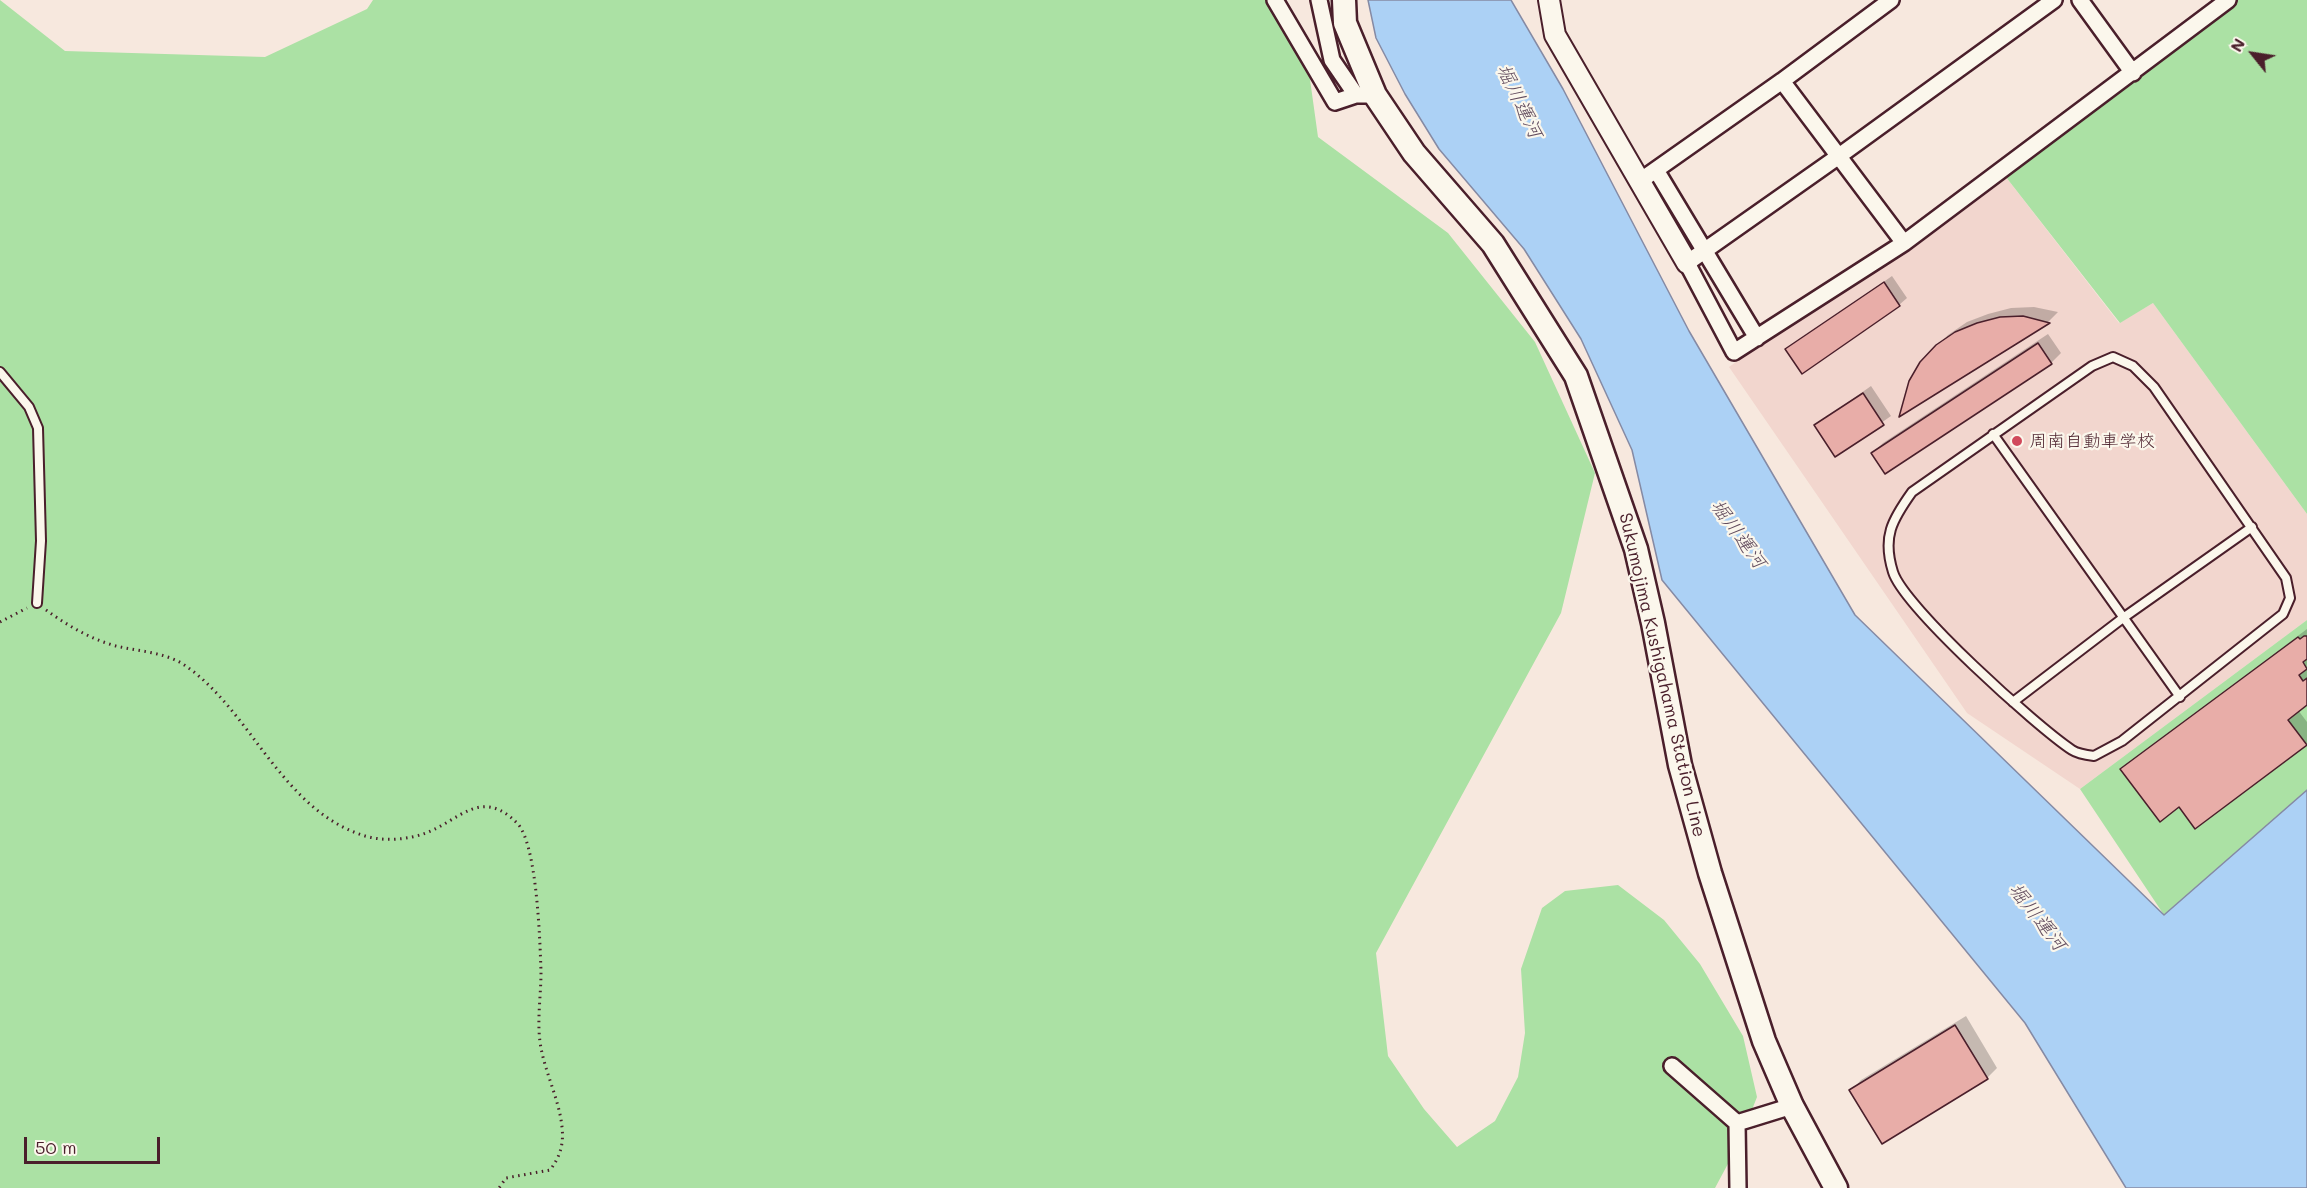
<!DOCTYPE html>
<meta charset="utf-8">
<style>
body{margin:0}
#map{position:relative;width:2307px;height:1188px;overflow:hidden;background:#f7e8de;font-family:Mali,sans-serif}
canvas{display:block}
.north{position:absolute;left:2223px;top:24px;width:60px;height:60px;-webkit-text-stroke:4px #fbf7ec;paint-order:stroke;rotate:300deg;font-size:16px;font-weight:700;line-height:24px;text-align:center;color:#4a1f2b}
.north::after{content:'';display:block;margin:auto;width:21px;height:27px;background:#4a1f2b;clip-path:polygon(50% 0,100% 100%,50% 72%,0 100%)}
.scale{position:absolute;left:24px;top:1137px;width:136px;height:27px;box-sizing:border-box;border:3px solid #4a1f2b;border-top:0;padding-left:8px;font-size:18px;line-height:21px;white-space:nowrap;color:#4a1f2b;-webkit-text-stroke:4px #fbf7ec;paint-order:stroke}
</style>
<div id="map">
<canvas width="2307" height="1188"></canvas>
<div class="north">N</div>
<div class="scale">50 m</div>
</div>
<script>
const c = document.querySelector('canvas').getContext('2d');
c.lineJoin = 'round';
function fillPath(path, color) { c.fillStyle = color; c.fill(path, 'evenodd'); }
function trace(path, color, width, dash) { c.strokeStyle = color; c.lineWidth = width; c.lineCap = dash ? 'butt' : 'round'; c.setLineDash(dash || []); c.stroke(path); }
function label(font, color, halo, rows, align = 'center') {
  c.font = font + ' Mali,"Klee One",sans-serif'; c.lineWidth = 4.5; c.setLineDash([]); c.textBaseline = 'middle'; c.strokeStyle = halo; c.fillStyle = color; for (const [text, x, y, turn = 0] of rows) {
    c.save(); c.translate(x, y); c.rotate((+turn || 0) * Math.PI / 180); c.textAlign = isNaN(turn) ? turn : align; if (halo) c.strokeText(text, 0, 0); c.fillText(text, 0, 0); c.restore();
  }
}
const built = new Path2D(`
 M2002,172L2119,323L2153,303L2307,514V620L2080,789L1967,713L1729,367Z`);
const green = new Path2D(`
 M0,0L65,51L265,57L367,9L373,0H1280L1308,65L1318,137L1448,233L1535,342L1595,473L1561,613L1376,953L1388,1056L1424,1109L1457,1147L1495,1121L1518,1077L1525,1033L1521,969L1542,908L1565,891L1618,885L1664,920L1700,964L1743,1036L1757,1097L1738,1145L1715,1188H0Z
 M2228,0H2307V514L2153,303L2120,323L2002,172Z
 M2307,620V790L2164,915L2080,789Z`);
const water = new Path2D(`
 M1368,0H1511L1563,89L1689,331L1855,615L2164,915L2307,790V1188H2126L2025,1023L1662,580L1632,450L1581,339L1524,249L1439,149L1405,94L1376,38Z`);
const shadow = new Path2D(`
 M1892,276L1907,298L1899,305L1787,350Z
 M2034,307L2058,312L2049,321L1901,414L1937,346L1948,335L1967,322L1988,314L2011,308Z
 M2048,334L2061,353L2051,363L1873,453L1883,443Z
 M1871,386L1891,416L1835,455L1816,425Z
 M2307,629V704L2298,710L2307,722V743L2195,827L2180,805L2122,769Z
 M1966,1016L1997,1068L1987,1078L1851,1091L1861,1080Z`);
const building = new Path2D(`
 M1884,282L1900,306L1802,374L1785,349Z
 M2023,316L2050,323L1899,417L1909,381L1920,362L1936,345L1955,332L1977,323L2000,317Z
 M2038,343L2052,364L1885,474L1871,453Z
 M1863,393L1884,425L1835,457L1814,425Z
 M2304,636H2307V659L2303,662L2307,669L2299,675L2303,681L2307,678V705L2288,720L2307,745L2195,829L2179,807L2160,822L2120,769L2298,637L2300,639Z
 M1955,1025L1988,1079L1882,1144L1849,1090Z`);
const path = new Path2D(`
 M46,610C67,625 90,639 116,646C141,652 169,652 190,669C252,715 283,809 362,835C382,842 407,840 426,833C460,820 481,787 517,823C537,843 540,941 541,972C541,995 537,1019 540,1042C544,1071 559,1098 562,1127C564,1144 560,1157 550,1170L506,1178L499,1188
 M0,622L27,608`);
const service = new Path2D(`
 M2113,357L2133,366L2154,387L2286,578L2290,598L2283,614L2122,741L2094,756C2086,755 2078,754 2072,750C2037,727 1904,607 1893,572C1882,537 1892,520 1912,492L2092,366Z
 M0,372L29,407L38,428L41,541L37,603
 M1993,434L2180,697
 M2013,702L2123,618L2252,527`);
const minor = new Path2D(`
 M1275,0L1335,102L1356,95H1375
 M1319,0L1332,60L1356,95
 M2054,0L1839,156L1687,263L1734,352L1904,243L2228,0
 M2080,0L2133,73
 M1782,81L1904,243
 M1656,170L1757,338
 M1640,181L1782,81L1891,0
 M1672,1066L1737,1123L1738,1188
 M1737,1123L1792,1106`);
const tertiary = new Path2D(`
 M1549,0L1555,35L1687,263`);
const secondary = new Path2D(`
 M1344,0L1345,23L1375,95L1414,153L1493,244L1576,376L1636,549L1653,623L1680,765L1710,873L1764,1041L1792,1106L1836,1188`);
const markers = [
 [2017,441,6,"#d1495b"]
];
const poiNames = [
 ["周南自動車学校",2029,441]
];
const streetNames = [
 ["Sukumojima Kushigahama Station Line",1662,675,77]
];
const waterNames = [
 ["堀川運河",1519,101,64],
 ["堀川運河",1738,534,54],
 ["堀川運河",2037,917,52]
];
fillPath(built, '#f2d6ce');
fillPath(green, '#abe1a4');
fillPath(water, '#acd1f5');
trace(water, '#858aa4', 1.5);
fillPath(shadow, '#0003');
fillPath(building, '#e8ada8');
trace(building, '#4a1f2b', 1.5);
trace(service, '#4a1f2b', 12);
trace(minor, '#4a1f2b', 20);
trace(tertiary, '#4a1f2b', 24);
trace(secondary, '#4a1f2b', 27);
trace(path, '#4a1f2b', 3, [1.5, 4.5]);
trace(service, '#fbf7ec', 8);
trace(minor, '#fbf7ec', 15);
trace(tertiary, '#fbf7ec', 20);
trace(secondary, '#fbf7ec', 22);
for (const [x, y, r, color] of markers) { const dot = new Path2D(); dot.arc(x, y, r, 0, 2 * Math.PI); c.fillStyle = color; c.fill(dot); trace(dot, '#fbf7ec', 2); }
label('18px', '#4a1f2b', '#fbf7ec', poiNames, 'left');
label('18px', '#4a1f2b', '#fbf7ec', streetNames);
label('italic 20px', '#624c5e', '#fbf7ec', waterNames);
</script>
